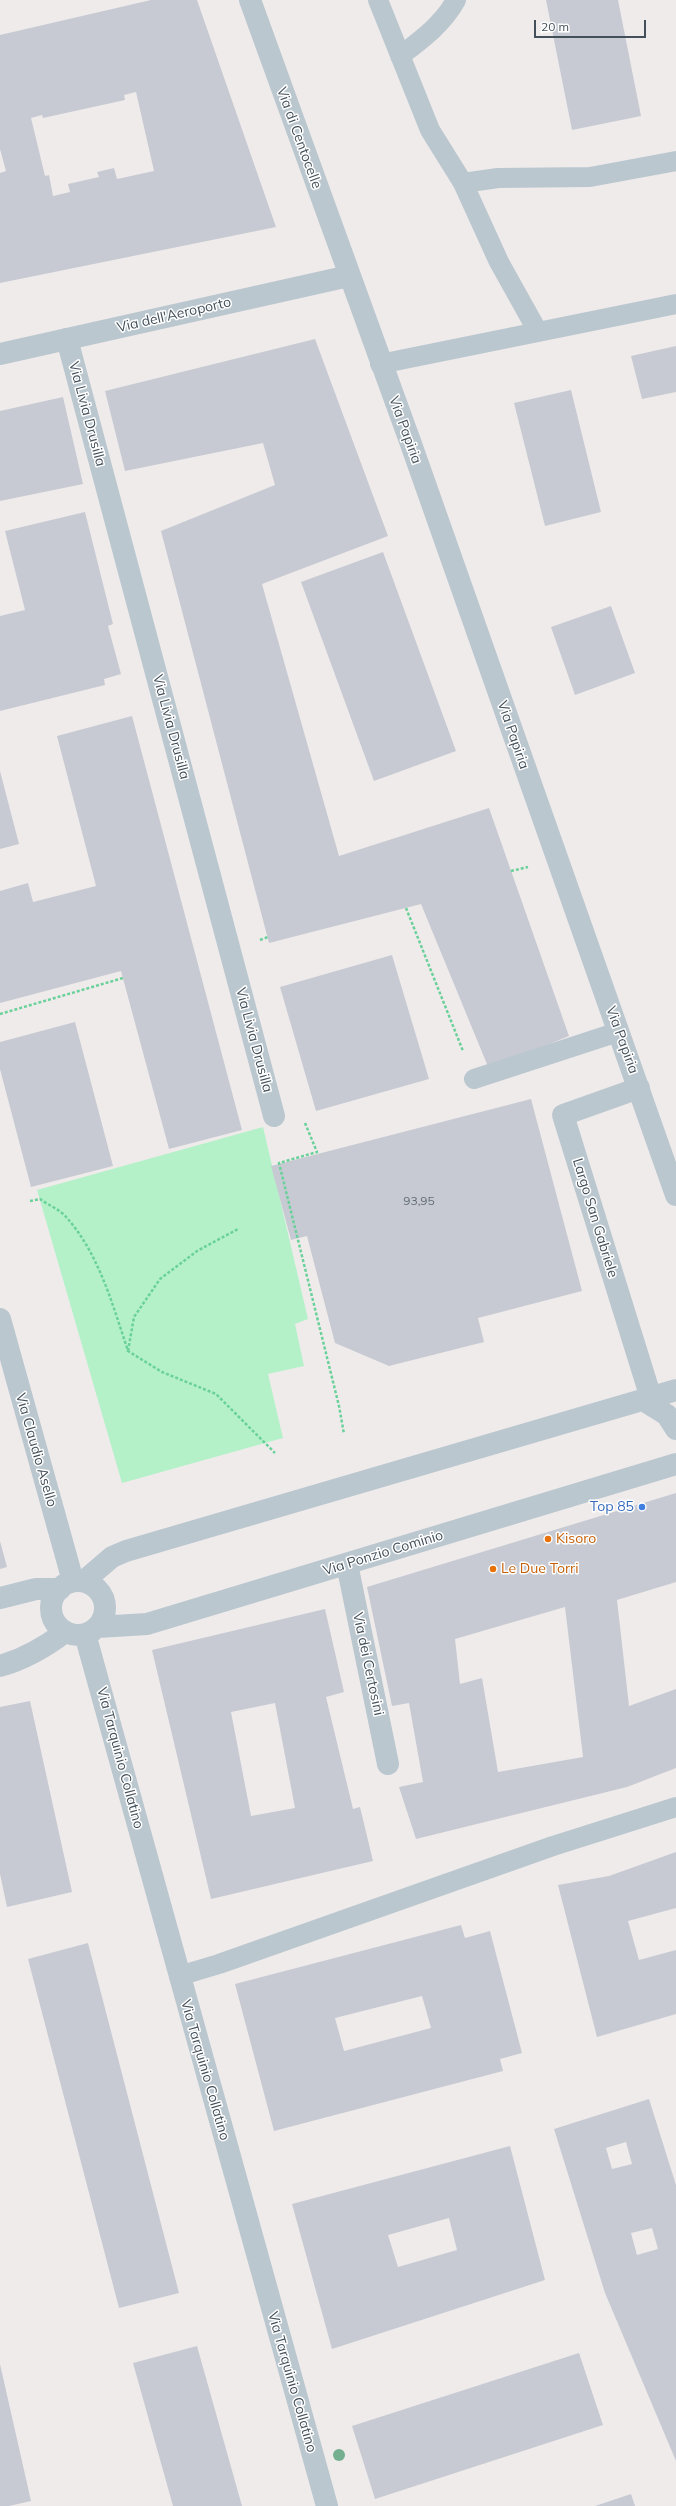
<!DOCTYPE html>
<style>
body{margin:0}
#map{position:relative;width:676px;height:2506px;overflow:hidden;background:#efebeb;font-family:Mulish,sans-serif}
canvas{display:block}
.scale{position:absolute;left:534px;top:20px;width:112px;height:18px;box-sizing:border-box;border:2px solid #43505a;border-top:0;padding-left:5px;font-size:12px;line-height:14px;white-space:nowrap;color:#43505a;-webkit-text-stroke:3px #fff;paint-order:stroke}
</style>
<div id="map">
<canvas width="676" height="2506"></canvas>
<div class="scale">20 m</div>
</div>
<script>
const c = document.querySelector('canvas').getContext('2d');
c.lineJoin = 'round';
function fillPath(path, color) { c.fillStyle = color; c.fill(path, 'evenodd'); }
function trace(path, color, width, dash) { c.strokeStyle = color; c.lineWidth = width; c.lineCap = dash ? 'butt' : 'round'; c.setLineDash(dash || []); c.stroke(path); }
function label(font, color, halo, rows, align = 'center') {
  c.font = font + ' Mulish,sans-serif'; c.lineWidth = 3; c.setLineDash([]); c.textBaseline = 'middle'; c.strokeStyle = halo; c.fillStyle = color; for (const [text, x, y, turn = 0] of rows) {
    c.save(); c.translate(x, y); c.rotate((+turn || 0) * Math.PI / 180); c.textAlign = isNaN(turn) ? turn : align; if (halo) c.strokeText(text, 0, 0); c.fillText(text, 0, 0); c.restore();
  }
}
const green = new Path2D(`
 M263,1127L308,1319L295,1324L304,1366L268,1374L283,1438L122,1483L37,1190Z`);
const building = new Path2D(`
 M151,0H197L276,227L0,283V173L6,171L0,149V35ZM136,92L154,171L117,179L114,168L97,172L99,177L68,184L70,192L53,196L49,175L45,176L31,118L42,115L43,118L125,100L124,95Z
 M546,0H618L641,116L572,130Z
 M315,339L388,536L262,584L339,856L489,808L569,1036L489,1069L421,904L269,943L161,531L275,485L263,443L125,471L105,391Z
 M676,346V392L642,399L631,356Z
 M571,390L601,512L545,526L514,403Z
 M63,397L83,484L0,501V411Z
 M85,512L113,624L108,626L121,674L104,679L105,685L0,711V616L25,610L5,531Z
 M383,552L456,751L374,781L301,582Z
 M611,606L635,673L575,695L551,627Z
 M132,716L242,1130L169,1149L121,971L0,1003V891L28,883L33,902L96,886L57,736Z
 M0,771L19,844L0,849Z
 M392,955L429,1079L316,1111L280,987Z
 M75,1022L113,1166L31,1187L0,1069V1042Z
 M531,1099L582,1291L478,1318L484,1342L389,1366L335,1343L307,1236L291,1240L271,1166Z
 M676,1493V1582L617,1600L629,1706L676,1689V1768L627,1787L416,1839L399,1787L423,1782L409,1703L392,1706L367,1587ZM565,1607L583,1757L498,1772L482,1678L460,1684L455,1639Z
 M0,1541L7,1567L0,1569Z
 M325,1609L344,1692L326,1697L353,1809L360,1807L373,1861L211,1899L152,1650ZM275,1703L295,1808L251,1816L231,1712Z
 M30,1701L72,1892L7,1907L0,1874V1707Z
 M676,1852V1908L628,1921L639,1960L676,1950V2014L597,2037L558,1885L609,1876Z
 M461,1925L465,1938L490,1931L522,2053L500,2059L503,2071L274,2131L235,1984ZM422,1996L431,2028L344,2051L335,2018Z
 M88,1943L179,2293L119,2308L28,1959Z
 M649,2099L676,2185V2461L605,2293L554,2129ZM626,2142L632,2164L612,2169L606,2148ZM652,2228L658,2249L637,2255L631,2233Z
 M510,2146L545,2280L332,2349L292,2204ZM449,2218L457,2250L398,2267L388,2235Z
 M197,2346L242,2506H173L133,2363Z
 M579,2353L603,2425L375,2499L352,2426Z
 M0,2364L31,2501L9,2506H0Z
 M631,2494L635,2506H595Z`);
const path = new Path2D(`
 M511,871L528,867
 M406,908L463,1051
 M260,940L268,937
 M0,1014L123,978
 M305,1123L317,1152L279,1163L339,1406L344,1434
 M30,1201L40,1199C48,1205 61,1210 67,1218C99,1254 113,1306 128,1351L162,1372L216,1394L275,1453
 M128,1351L134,1317L160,1279L197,1251L238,1229`);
const service = new Path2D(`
 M378,0L430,130L463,183L499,262L538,332
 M400,56C421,40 443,24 456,0
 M463,183L498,178L590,177L676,161
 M380,364L676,304
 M474,1079L618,1032
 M179,1976L219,1964L553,1846L676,1807`);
const pedestrian = new Path2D(`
 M639,1088L563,1115L651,1398`);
const minor = new Path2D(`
 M67,339L274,1116
 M0,1319L73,1581
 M643,1400L667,1415L676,1429
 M347,1564L388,1764
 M84,1581L112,1557L126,1551L676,1390
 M51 1608a27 27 0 1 1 54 0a27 27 0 1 1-54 0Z
 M0,1598L36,1589H60
 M98,1627L147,1624L676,1464
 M85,1634L327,2506
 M0,1666C25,1659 44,1648 65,1632`);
const tertiary = new Path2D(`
 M250,0L411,444L676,1195
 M0,354L349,276`);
const trees = [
 [339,2455]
];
const markers = [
 [642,1507,4,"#3f7fe0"],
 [548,1539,4,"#e8710a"],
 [493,1569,4,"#e8710a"]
];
const numberNames = [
 ["93,95",419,1201]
];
const streetNames = [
 ["Via di Centocelle",299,138,70],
 ["Via dell'Aeroporto",174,315,-13],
 ["Via Livia Drusilla",87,414,75],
 ["Via Papiria",405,430,70],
 ["Via Livia Drusilla",171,727,75],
 ["Via Papiria",513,735,71],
 ["Via Livia Drusilla",254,1040,75],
 ["Via Papiria",622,1040,70],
 ["Largo San Gabriele",595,1218,73],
 ["Via Claudio Asello",36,1450,74],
 ["Via Ponzio Cominio",383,1553,-17],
 ["Via dei Certosini",368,1664,78],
 ["Via Tarquinio Collatino",120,1758,75],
 ["Via Tarquinio Collatino",205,2070,74],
 ["Via Tarquinio Collatino",292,2382,74]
];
const shopNames = [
 ["Top 85",634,1507]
];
const foodNames = [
 ["Kisoro",556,1539],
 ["Le Due Torri",501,1569]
];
fillPath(green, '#b4f1c9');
fillPath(building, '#c7cad2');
trace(path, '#6ad19a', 2.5, [3, 2]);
trace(service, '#bbc7cf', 20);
trace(pedestrian, '#bbc7cf', 22);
trace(minor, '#bbc7cf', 22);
trace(tertiary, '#bbc7cf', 22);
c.fillStyle = '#74b08f';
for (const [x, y] of trees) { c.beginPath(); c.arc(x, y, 6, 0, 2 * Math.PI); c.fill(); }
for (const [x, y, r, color] of markers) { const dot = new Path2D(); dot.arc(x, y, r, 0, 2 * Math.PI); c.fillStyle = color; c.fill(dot); trace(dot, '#fff', 1.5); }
label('12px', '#646e78', null, numberNames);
label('14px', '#43505a', '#fff', streetNames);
label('14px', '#366cbe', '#fff', shopNames, 'right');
label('14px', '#c56008', '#fff', foodNames, 'left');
</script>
